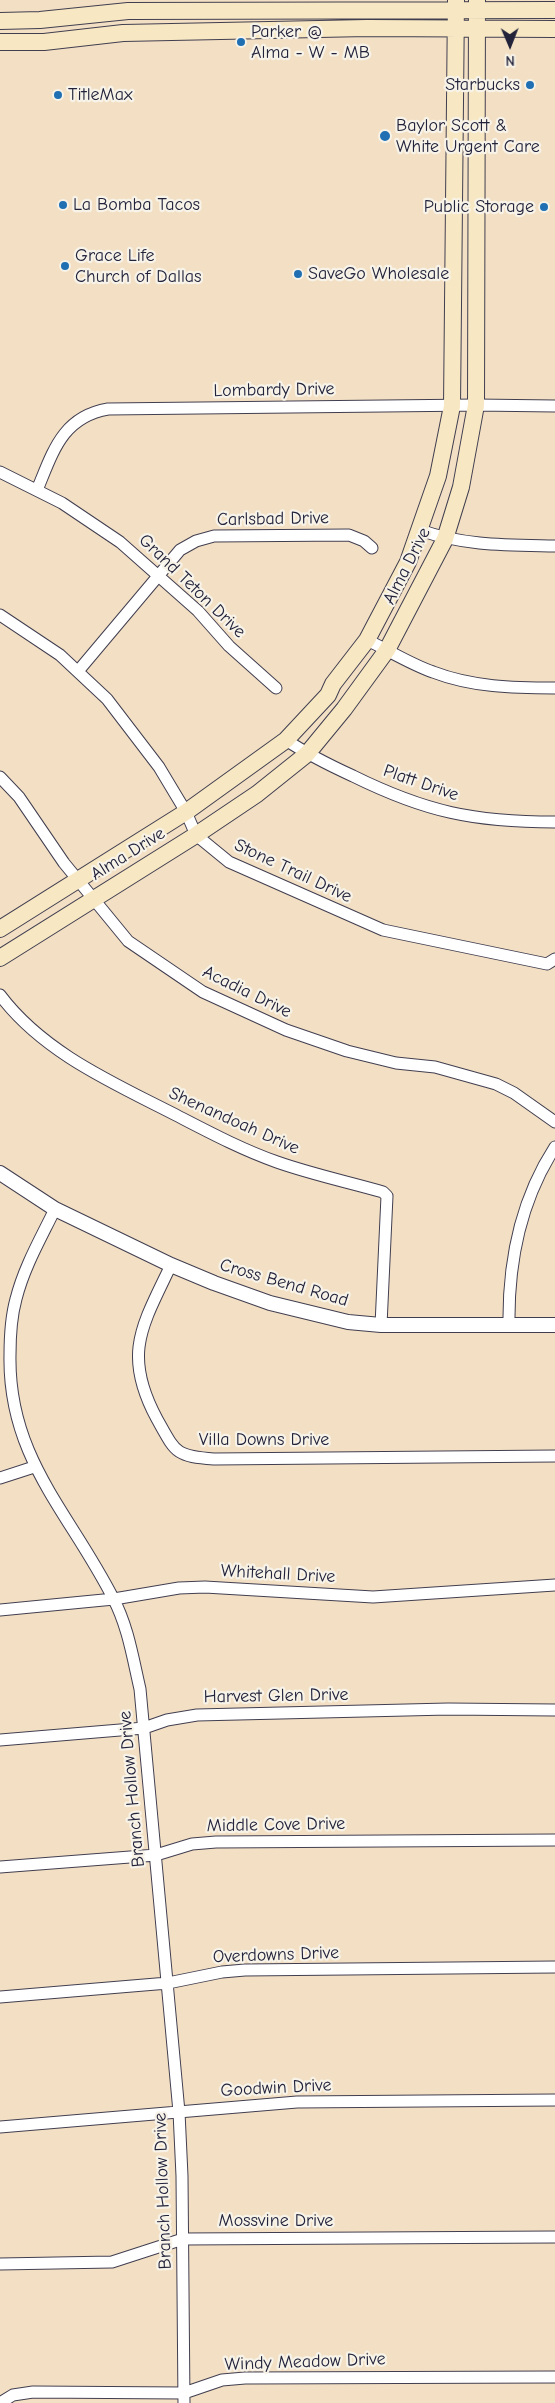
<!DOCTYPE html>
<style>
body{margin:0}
#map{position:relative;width:555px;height:2403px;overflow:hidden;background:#f3e0c4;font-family:"Comic Neue",sans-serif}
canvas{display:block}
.north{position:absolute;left:485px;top:20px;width:50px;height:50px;-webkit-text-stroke:4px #f7f3e8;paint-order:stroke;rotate:179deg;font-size:14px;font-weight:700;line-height:20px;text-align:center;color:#22223b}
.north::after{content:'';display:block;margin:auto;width:18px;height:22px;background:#22223b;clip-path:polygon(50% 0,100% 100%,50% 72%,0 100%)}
</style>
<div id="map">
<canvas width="555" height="2403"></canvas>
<div class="north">N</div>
</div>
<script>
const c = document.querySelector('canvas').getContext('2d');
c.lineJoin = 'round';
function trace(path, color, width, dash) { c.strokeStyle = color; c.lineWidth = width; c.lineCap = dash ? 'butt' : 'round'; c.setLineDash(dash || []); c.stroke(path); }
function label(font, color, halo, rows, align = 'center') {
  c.font = font + ' "Comic Neue",sans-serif'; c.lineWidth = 4.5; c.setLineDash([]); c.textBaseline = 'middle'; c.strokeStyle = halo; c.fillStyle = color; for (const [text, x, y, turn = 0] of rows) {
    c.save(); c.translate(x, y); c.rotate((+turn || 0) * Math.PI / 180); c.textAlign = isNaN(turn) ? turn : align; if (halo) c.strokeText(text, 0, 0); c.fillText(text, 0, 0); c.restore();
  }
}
const minor = new Path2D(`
 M0,472L62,503L120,542L198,611L229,646L276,688
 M37,490C53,452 62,417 108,409L476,405L555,406
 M420,530C464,546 508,545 555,546
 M0,615L60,655L107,699L159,767L186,812L196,835L229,862L383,930L547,964L555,959
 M367,640C388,650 410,664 433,672C472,687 513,688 555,688
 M79,670L180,550L196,541L214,536L349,535L364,541L372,548
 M286,740C307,754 329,765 353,776C426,812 474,822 555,822
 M0,777L19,797L64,863L128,941L203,992L286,1030L347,1051L396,1063L435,1067L496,1084L514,1093L555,1122
 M0,995C42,1051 109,1081 170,1112C205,1130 240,1149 277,1162C311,1174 348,1182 383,1192L387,1196L381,1325
 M55,1209C41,1238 24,1267 16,1299C11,1317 10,1336 10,1355C8,1458 70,1513 113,1598C128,1626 133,1659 140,1689L179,2112L182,2176L184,2403
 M171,1265C142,1326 122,1354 157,1419C176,1453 175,1456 214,1459L555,1456
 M509,1326C508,1262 520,1201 555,1147
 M0,1478L34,1467
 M0,1610L114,1599L179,1588L205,1587L373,1597L555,1585
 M0,1740L144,1728L167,1720L197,1715L448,1709L555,1710
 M0,1867L156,1855L192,1844L216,1842L555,1840
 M0,1997L168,1983L222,1972L245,1970L555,1967
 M0,2127L297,2102L555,2100
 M0,2264L112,2262L183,2239L555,2237
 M0,2403L13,2395L33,2392L184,2393L222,2380L245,2378L555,2377`);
const tertiary = new Path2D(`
 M0,1173L55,1209L171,1265L214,1283L270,1303L348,1322L381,1325H555`);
const secondary = new Path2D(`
 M0,21L40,20L128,11L555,10
 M0,42H44L123,33L367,28L555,29
 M0,929L186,812L286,740L328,695L333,684L367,640L408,562L438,476L452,406L456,0
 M0,958L196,835L257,794L307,754L344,709L387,650L445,539L461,487L476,405L477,0`);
const markers = [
 [241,42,5,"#1f6fb2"],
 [530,85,5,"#1f6fb2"],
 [58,95,5,"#1f6fb2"],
 [385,136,6,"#1f6fb2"],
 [63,205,5,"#1f6fb2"],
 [544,207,5,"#1f6fb2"],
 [65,266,5,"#1f6fb2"],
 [298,274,5,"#1f6fb2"]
];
const poiNames = [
 ["Parker @",251,32],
 ["Alma - W - MB",251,53],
 ["Starbucks",520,85,"right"],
 ["TitleMax",68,95],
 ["Baylor Scott &",396,126],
 ["White Urgent Care",396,147],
 ["La Bomba Tacos",73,205],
 ["Public Storage",534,207,"right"],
 ["Grace Life",75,256],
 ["Church of Dallas",75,277],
 ["SaveGo Wholesale",308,274]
];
const streetNames = [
 ["Lombardy Drive",274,390,-1],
 ["Carlsbad Drive",273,519,-1],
 ["Alma Drive",407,566,-63],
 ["Grand Teton Drive",192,586,44],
 ["Platt Drive",421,783,19],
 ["Alma Drive",128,854,-32],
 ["Stone Trail Drive",293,871,25],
 ["Acadia Drive",247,992,26],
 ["Shenandoah Drive",234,1121,24],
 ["Cross Bend Road",284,1283,16],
 ["Villa Downs Drive",264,1440],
 ["Whitehall Drive",278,1574,3],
 ["Harvest Glen Drive",276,1696,-1],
 ["Branch Hollow Drive",132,1789,-95],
 ["Middle Cove Drive",276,1825,-1],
 ["Overdowns Drive",276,1955,-2],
 ["Goodwin Drive",276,2088,-3],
 ["Branch Hollow Drive",163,2191,-92],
 ["Mossvine Drive",276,2221],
 ["Windy Meadow Drive",305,2362,-2]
];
trace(minor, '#413e50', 13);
trace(tertiary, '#413e50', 16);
trace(secondary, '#413e50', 18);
trace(minor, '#fff', 11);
trace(tertiary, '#fff', 14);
trace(secondary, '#f7e8c3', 16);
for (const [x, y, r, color] of markers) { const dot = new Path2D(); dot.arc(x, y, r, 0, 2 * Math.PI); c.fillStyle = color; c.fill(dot); trace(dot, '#f7f3e8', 2); }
label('18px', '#22223b', '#f7f3e8', poiNames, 'left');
label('18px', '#22223b', '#f7f3e8', streetNames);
</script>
